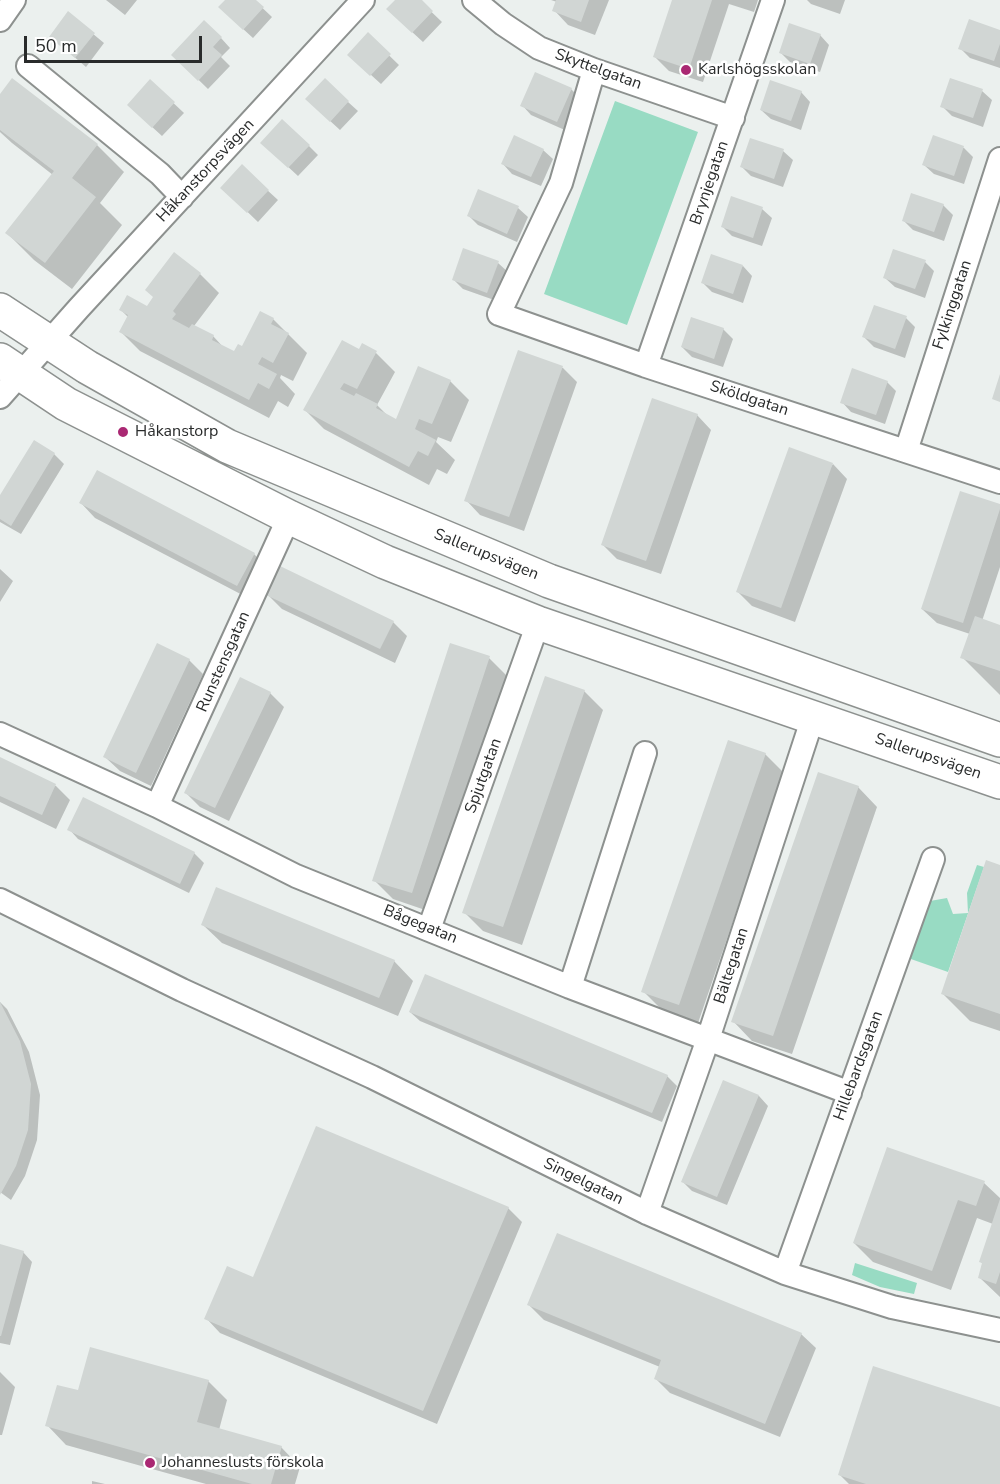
<!DOCTYPE html>
<meta charset="utf-8">
<style>
body{margin:0}
#map{position:relative;width:1000px;height:1484px;overflow:hidden;background:#ebf0ee;font-family:"Nunito Sans",sans-serif}
canvas{display:block}
.scale{position:absolute;left:24px;top:36px;width:178px;height:27px;box-sizing:border-box;border:3px solid #292b2b;border-top:0;padding-left:8px;font-size:18px;line-height:21px;white-space:nowrap;color:#292b2b;-webkit-text-stroke:4px #fff;paint-order:stroke}
</style>
<div id="map">
<canvas width="1000" height="1484"></canvas>
<div class="scale">50 m</div>
</div>
<script>
const c = document.querySelector('canvas').getContext('2d');
c.lineJoin = 'round';
function fillPath(path, color) { c.fillStyle = color; c.fill(path, 'evenodd'); }
function trace(path, color, width, dash) { c.strokeStyle = color; c.lineWidth = width; c.lineCap = dash ? 'butt' : 'round'; c.setLineDash(dash || []); c.stroke(path); }
function label(font, color, halo, rows, align = 'center') {
  c.font = font + ' "Nunito Sans",sans-serif'; c.lineWidth = 5; c.setLineDash([]); c.textBaseline = 'middle'; c.strokeStyle = halo; c.fillStyle = color; for (const [text, x, y, turn = 0] of rows) {
    c.save(); c.translate(x, y); c.rotate((+turn || 0) * Math.PI / 180); c.textAlign = isNaN(turn) ? turn : align; if (halo) c.strokeText(text, 0, 0); c.fillText(text, 0, 0); c.restore();
  }
}
const green = new Path2D(`
 M615,101L698,132L627,325L544,294Z
 M977,865L984,867L948,972L908,958L930,901L947,898L953,914L968,913L967,893Z
 M855,1263L917,1283L914,1294L880,1287L852,1275Z`);
const shadow = new Path2D(`
 M106,0H137L125,15Z
 M227,0H254L272,17L253,38L230,17Z
 M397,0H419L442,22L423,42L398,19Z
 M551,0H609L595,35L568,25L554,10L557,2Z
 M674,0H758L754,12L729,4L703,82L669,71L655,57Z
 M807,0H845L840,14L811,4Z
 M69,14L104,43L86,67L51,37Z
 M1000,31V68L970,58L960,48Z
 M368,35L399,65L381,84L359,64Z
 M820,35L829,45L820,72L790,62L780,52Z
 M221,38L230,48L221,57L230,66L208,89L173,55Z
 M13,80L97,145L124,172L100,203L122,225L72,289L34,260L7,233L53,175L12,143L0,132V97Z
 M951,80L982,91L992,100L983,127L952,116L942,106Z
 M150,81L184,113L162,136L138,114Z
 M571,89L581,99L567,131L531,115L522,105Z
 M801,92L810,102L801,130L771,119L761,110Z
 M348,102L358,111L340,130L316,108Z
 M934,137L964,148L973,157L964,184L934,174L924,165Z
 M751,140L783,151L793,160L783,187L751,176L742,167Z
 M309,146L318,155L298,176L272,152Z
 M543,150L553,159L541,186L512,174L503,164Z
 M242,167L278,200L258,222L232,197Z
 M479,191L518,208L528,217L517,242L478,225L468,215Z
 M943,205L953,215L944,241L913,230L904,221Z
 M762,209L772,218L762,246L732,236L722,226Z
 M174,254L200,274L219,293L194,326L213,336L225,349L235,353L273,319L307,353L293,381L281,375L280,378L295,394L288,407L278,401L269,418L140,351L121,332L128,317L121,310L147,307L155,298Z
 M925,262L934,271L925,298L895,287L885,278Z
 M498,263L508,272L497,301L463,289L453,279Z
 M743,266L752,276L743,303L712,292L703,283Z
 M906,318L915,327L905,358L874,347L864,337Z
 M723,329L733,339L723,367L692,357L682,347Z
 M359,351L376,353L395,372L377,405L388,416L396,421L450,381L469,400L451,442L438,437L436,442L455,460L447,474L437,469L429,485L324,429L305,410Z
 M519,352L563,368L577,382L524,531L480,515L466,500Z
 M887,382L896,391L885,424L851,412L842,402Z
 M697,415L711,430L661,574L617,559L603,545Z
 M34,442L54,454L64,464L21,534L0,522V498Z
 M833,464L847,479L795,622L752,606L738,592Z
 M81,503L254,554L268,568L252,600L95,518Z
 M1000,506V567L982,621L1000,627V695L962,657L970,634L937,623L922,609Z
 M0,569L13,581L0,602Z
 M268,595L393,622L407,636L395,663L282,609Z
 M489,658L508,677L431,912L393,899L374,880Z
 M189,660L203,674L151,786L120,771L105,757Z
 M584,691L603,710L522,945L483,931L464,912Z
 M270,693L284,707L229,821L200,807L186,793Z
 M765,754L784,773L698,1023L662,1010L643,991Z
 M0,759L56,786L70,800L56,829L0,802Z
 M858,787L877,807L792,1054L752,1041L733,1021Z
 M69,829L194,853L204,863L189,893L78,839Z
 M1000,867V1031L970,1021L943,994Z
 M202,924L394,961L413,981L398,1016L222,943Z
 M426,976L667,1076L677,1086L662,1122L420,1021L410,1012Z
 M0,1002L7,1009L29,1052L40,1095L37,1140L25,1176L11,1200L0,1192Z
 M724,1082L759,1096L768,1106L727,1205L692,1191L682,1181Z
 M888,1148L984,1183L1000,1198V1297L979,1277L984,1265L981,1262L993,1224L977,1218L951,1290L873,1262L854,1243Z
 M508,1208L522,1222L437,1424L220,1333L206,1318L254,1278Z
 M0,1246L23,1252L32,1262L10,1345L0,1343Z
 M529,1305L801,1334L816,1348L780,1437L670,1393L655,1378L660,1367L544,1320Z
 M0,1372L15,1387L2,1435H0Z
 M208,1381L227,1400L219,1430L281,1447L300,1467L295,1484H206L66,1445L47,1425L79,1392Z
 M1000,1409V1484H849L839,1474Z
 M92,1481L105,1484H92Z`);
const building = new Path2D(`
 M225,0H256L264,7L243,30L218,7Z
 M395,0H422L433,11L412,33L386,9Z
 M556,0H589L581,22L552,11Z
 M672,0H712L689,69L653,57Z
 M68,11L95,33L75,58L49,37Z
 M969,19L1000,30V44L994,61L958,49Z
 M204,20L222,37L213,47L222,55L198,81L171,55Z
 M789,23L821,34L810,64L779,53Z
 M368,32L391,54L370,76L347,55Z
 M535,72L572,88L557,122L520,106Z
 M12,78L98,144L72,178L96,197L45,263L5,233L54,171L0,130V94Z
 M325,78L349,101L330,122L305,99Z
 M950,78L983,89L973,118L940,107Z
 M150,79L175,102L152,128L127,105Z
 M770,80L802,91L791,121L760,110Z
 M282,119L310,145L288,168L260,143Z
 M514,135L544,149L531,177L501,164Z
 M933,135L964,146L954,176L922,165Z
 M750,138L784,149L774,179L740,167Z
 M242,164L269,190L247,213L220,188Z
 M478,189L519,206L507,234L467,216Z
 M911,193L944,204L934,232L902,221Z
 M731,196L763,207L753,238L721,227Z
 M463,248L499,261L487,293L452,280Z
 M893,249L926,260L915,289L883,278Z
 M174,252L201,273L173,311L176,314L172,319L189,328L192,324L214,335L212,340L234,351L238,344L242,346L260,311L274,318L271,324L289,333L273,363L262,357L258,364L277,374L269,389L258,383L249,400L119,332L128,315L119,310L127,295L147,306L153,297L145,290Z
 M711,254L743,265L733,294L701,283Z
 M874,305L907,316L895,349L862,337Z
 M691,317L724,328L714,359L681,347Z
 M342,340L359,349L362,343L377,351L357,389L344,383L340,389L354,396L356,393L378,404L376,408L396,419L418,366L451,380L432,424L419,419L415,429L436,440L428,456L418,451L409,467L303,410Z
 M518,350L563,366L509,517L464,501Z
 M852,368L888,381L876,415L840,403Z
 M1000,374V402L992,399Z
 M652,398L698,414L646,561L601,545Z
 M34,440L55,453L11,526L0,519V495Z
 M789,447L833,463L781,608L736,592Z
 M97,470L255,553L237,586L79,503Z
 M960,491L1000,504V509L963,623L921,609Z
 M280,566L394,621L380,649L266,595Z
 M975,616L1000,625V671L960,658Z
 M157,643L190,659L136,773L103,757Z
 M450,643L490,656L412,893L372,881Z
 M545,676L585,690L503,927L462,913Z
 M240,677L271,692L215,808L184,793Z
 M728,740L766,753L679,1005L641,992Z
 M0,757L56,784L42,815L0,796Z
 M818,772L859,786L773,1036L731,1022Z
 M83,797L195,852L180,884L67,830Z
 M986,860L1000,865V1014L941,994Z
 M216,887L395,960L379,998L201,925Z
 M425,974L668,1075L652,1113L409,1012Z
 M0,1002L20,1041L31,1084L28,1130L16,1166L0,1195Z
 M723,1080L759,1095L717,1197L681,1182Z
 M316,1126L509,1207L423,1411L204,1319L227,1266L253,1277Z
 M887,1147L985,1181L976,1206L958,1200L932,1271L853,1243Z
 M1000,1199V1272L996,1284L978,1278L982,1263L979,1262Z
 M557,1233L802,1333L765,1424L654,1379L661,1360L527,1305Z
 M0,1244L24,1251L1,1336H0Z
 M90,1347L209,1380L197,1422L282,1446L271,1484H252L45,1426L57,1385L78,1390Z
 M873,1366L1000,1407V1484H866L838,1475Z`);
const street = new Path2D(`
 M474,0L503,24L539,48L594,70L733,118
 M0,20L14,0
 M28,66L160,174L182,197
 M594,70L561,183L499,314L646,366L1000,482
 M646,366L773,0
 M0,397L79,308L363,0
 M906,451L1000,159
 M0,734L157,806L296,876L570,987L850,1093
 M157,806L289,517
 M0,900L182,990L372,1077L647,1213L785,1273L892,1307L1000,1330
 M429,929L538,623
 M570,987L645,753
 M647,1213L708,1039L813,717
 M785,1273L933,859`);
const secondary = new Path2D(`
 M0,310L87,367L227,446L549,581L1000,740
 M0,360L66,404L289,517L385,562L538,623L1000,782`);
const markers = [
 [686,70,6,"#aa2873"],
 [123,432,6,"#aa2873"],
 [150,1463,6,"#aa2873"]
];
const streetNames = [
 ["Skyttelgatan",598,70,20],
 ["Håkanstorpsvägen",206,171,-47],
 ["Brynjegatan",710,183,-71],
 ["Fylkinggatan",953,305,-72],
 ["Sköldgatan",749,399,18],
 ["Sallerupsvägen",486,555,22],
 ["Runstensgatan",224,662,-66],
 ["Sallerupsvägen",928,757,19],
 ["Spjutgatan",484,776,-70],
 ["Bågegatan",420,925,22],
 ["Bältegatan",732,966,-72],
 ["Hillebardsgatan",859,1066,-70],
 ["Singelgatan",583,1182,26]
];
const poiNames = [
 ["Karlshögsskolan",698,70],
 ["Håkanstorp",135,432],
 ["Johanneslusts förskola",162,1463]
];
fillPath(green, '#98dbc3');
fillPath(shadow, '#0003');
fillPath(building, '#d1d6d4');
trace(street, '#8d918f', 26);
trace(secondary, '#8d918f', 36);
trace(street, '#fff', 22);
trace(secondary, '#fff', 33);
for (const [x, y, r, color] of markers) { const dot = new Path2D(); dot.arc(x, y, r, 0, 2 * Math.PI); c.fillStyle = color; c.fill(dot); trace(dot, '#fff', 2); }
label('16px', '#292b2b', '#fff', streetNames);
label('16px', '#292b2b', '#fff', poiNames, 'left');
</script>
